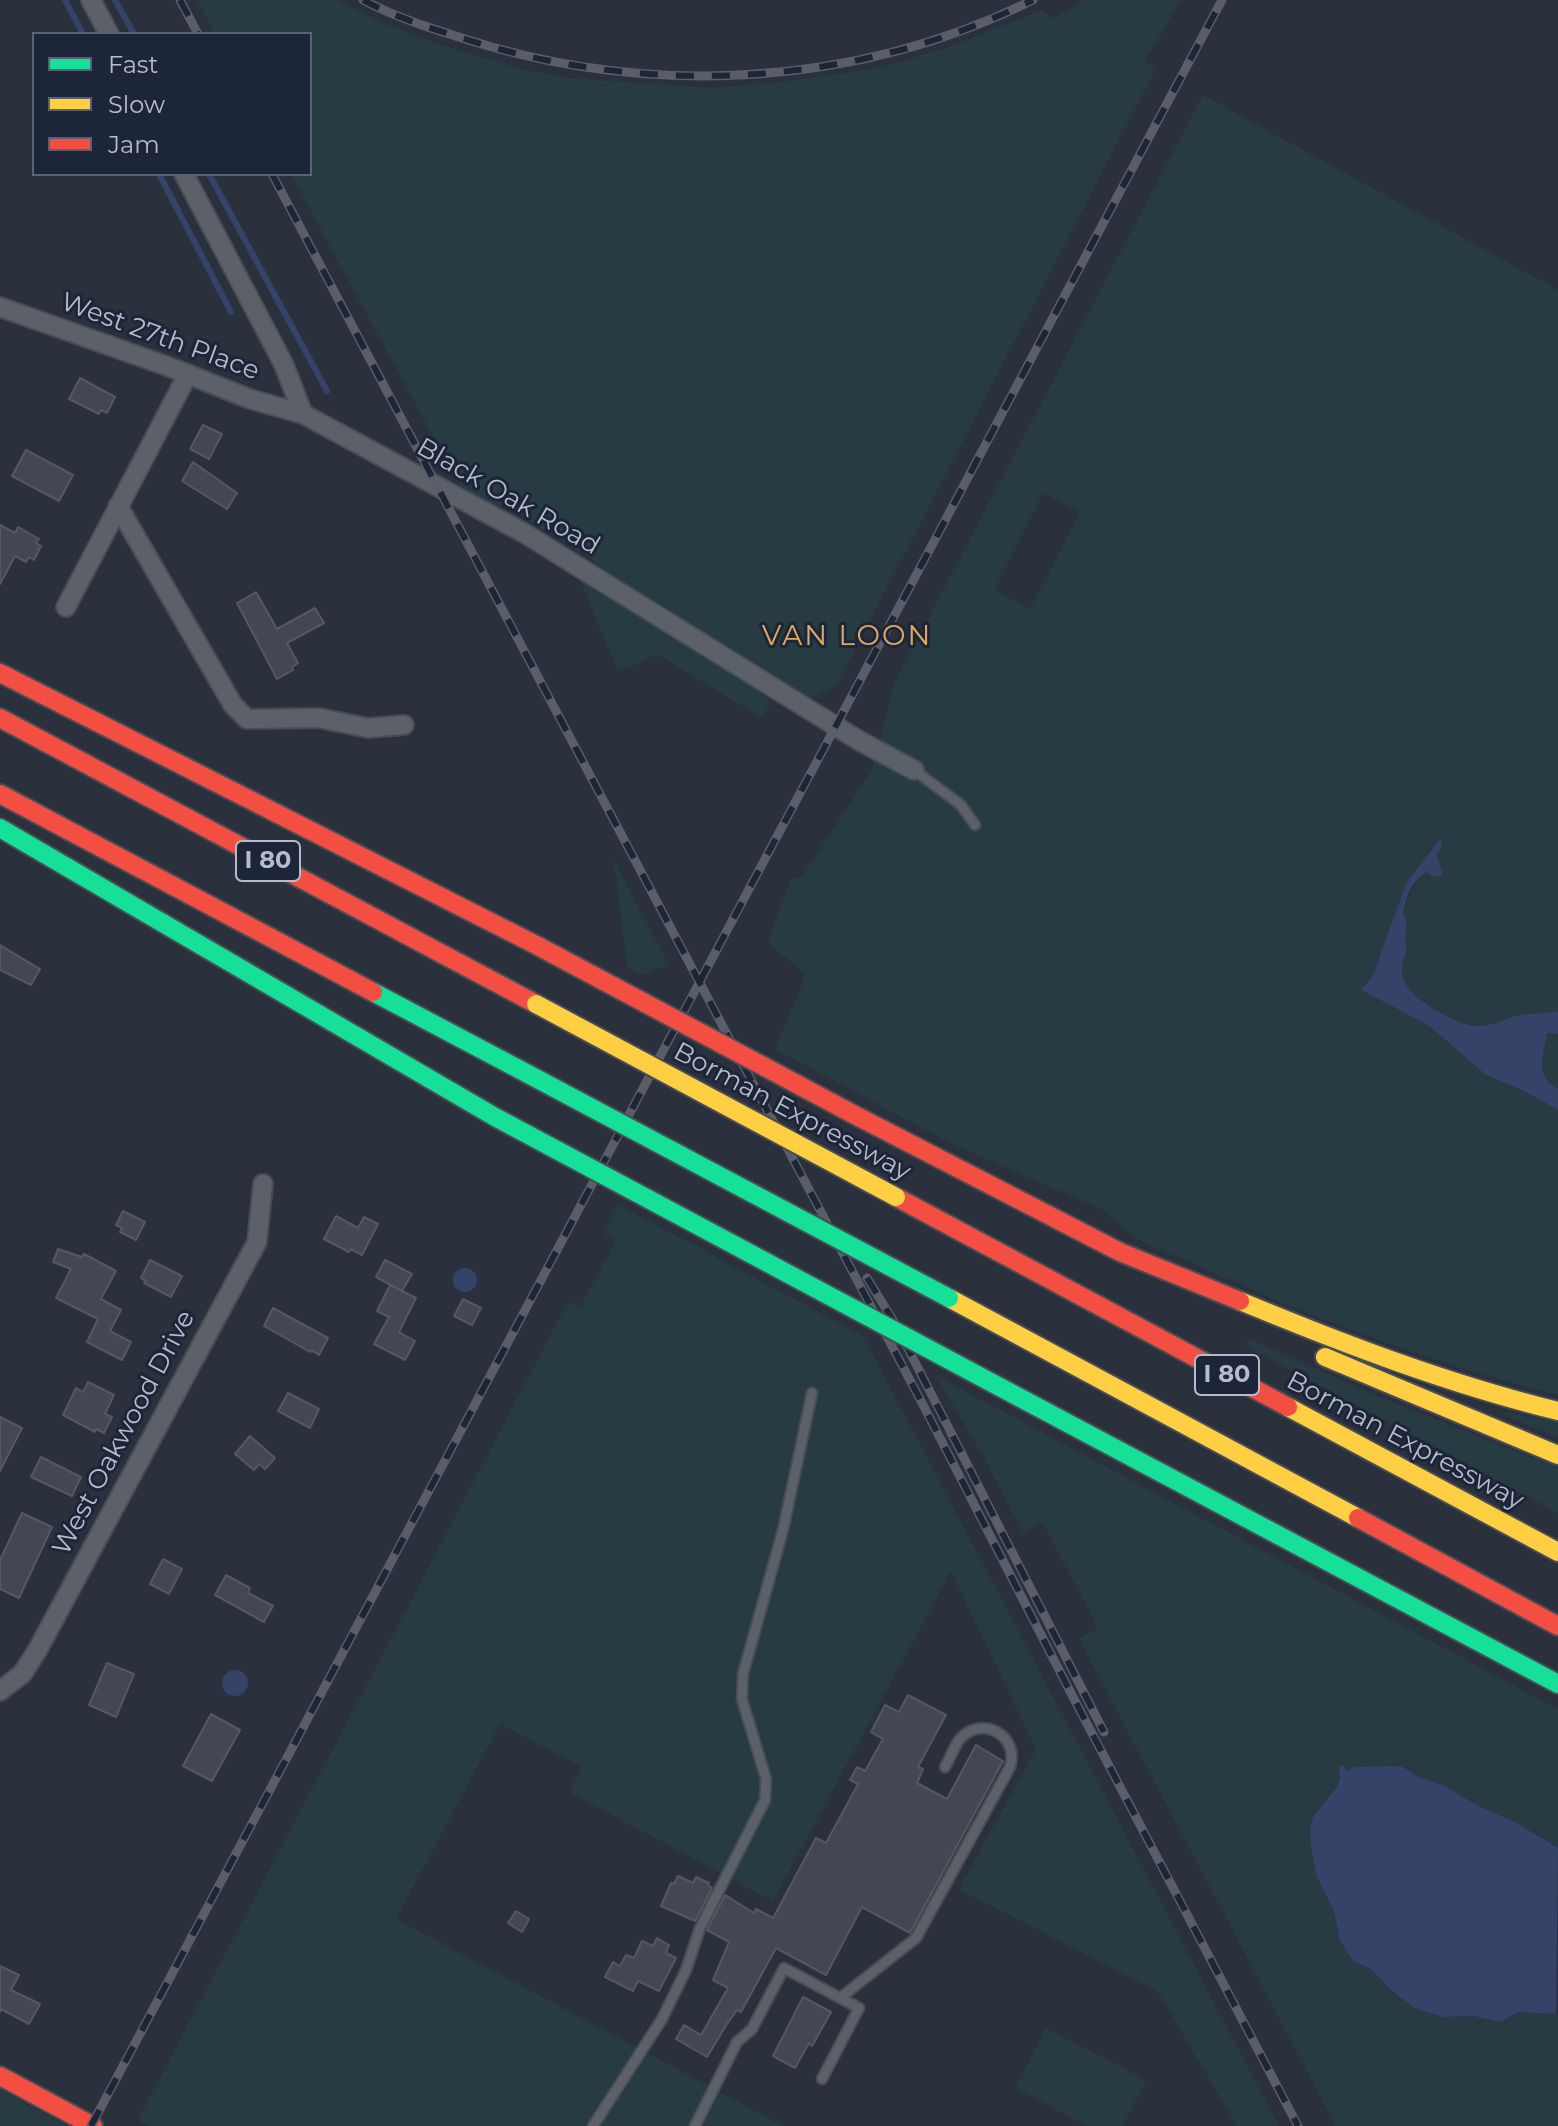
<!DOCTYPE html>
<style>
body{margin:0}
#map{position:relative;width:1558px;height:2126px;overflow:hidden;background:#2b303d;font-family:Montserrat,sans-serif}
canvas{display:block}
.legend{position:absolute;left:32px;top:32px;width:280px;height:144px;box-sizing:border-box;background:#1d2538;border:2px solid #5a6174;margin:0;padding:10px 14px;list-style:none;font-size:24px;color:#b6bbcd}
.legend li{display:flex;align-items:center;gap:16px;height:40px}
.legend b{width:40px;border:2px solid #5a6174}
</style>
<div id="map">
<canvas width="1558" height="2126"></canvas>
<ul class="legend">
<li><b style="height:10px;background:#16e098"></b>Fast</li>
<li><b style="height:10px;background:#ffcf43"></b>Slow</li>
<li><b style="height:10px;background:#f24e42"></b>Jam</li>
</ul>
</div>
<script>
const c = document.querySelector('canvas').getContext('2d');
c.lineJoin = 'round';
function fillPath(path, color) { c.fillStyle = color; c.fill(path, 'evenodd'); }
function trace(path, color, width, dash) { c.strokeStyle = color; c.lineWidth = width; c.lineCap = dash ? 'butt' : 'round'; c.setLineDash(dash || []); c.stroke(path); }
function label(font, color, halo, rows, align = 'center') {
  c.font = font + ' Montserrat,sans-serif'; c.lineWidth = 6; c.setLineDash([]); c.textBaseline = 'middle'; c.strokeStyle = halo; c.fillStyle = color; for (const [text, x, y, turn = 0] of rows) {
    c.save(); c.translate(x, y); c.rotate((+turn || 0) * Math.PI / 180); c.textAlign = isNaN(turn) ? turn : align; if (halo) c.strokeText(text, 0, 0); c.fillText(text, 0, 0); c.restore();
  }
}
const green = new Path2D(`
 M197,0H338L390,26L432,42L517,68L568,78L713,88L782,82L874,69L947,48L1042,10L1053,19L1084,0H1181L1145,61L1155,70L836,686L811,698L612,576L588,556L503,506L494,507L460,486L291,174H310V34H215Z
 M1203,95L1558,290V1011C1545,1014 1533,1013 1520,1015C1506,1018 1493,1026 1477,1026C1458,1026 1411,999 1404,981C1400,972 1403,959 1407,950C1403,936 1410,925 1403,912C1412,879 1428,875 1441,847L1406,883L1373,975L1361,990L1428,1025L1486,1075L1522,1090L1558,1110V1395C1437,1364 1320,1322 1206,1269C1185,1259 1146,1246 1129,1233C1119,1225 1111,1216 1101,1209L952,1144L775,1049L802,985L804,973L769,944L770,935L791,879L801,878L872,770L894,684ZM1043,493L1080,512L1030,609L994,590Z
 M577,572L758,684L770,704L762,718L657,654L618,672Z
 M614,860L668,964L643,975L627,967Z
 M1547,1033L1558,1034V1089C1534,1073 1543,1059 1547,1033Z
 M619,1205L863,1336L1279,2126H1237L1158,1992L959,1889L1036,1749L951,1571L773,1901L569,1792L582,1767L500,1724L396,1919L784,2126H149L138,2120L568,1302L580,1308L616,1240L604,1233Z
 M1249,1339L1373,1394L1558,1468V1513L1245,1346Z
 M935,1375L1558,1709V1848L1515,1822L1478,1806L1445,1786L1418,1777L1401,1766L1346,1772L1342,1764L1339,1768C1342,1789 1325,1802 1313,1817L1317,1877L1334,1911L1340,1941L1353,1961L1371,1969L1392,1991L1416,2009L1443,2017L1473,2016L1501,2022L1518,2012L1558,2013V2126H1336L1079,1639L1098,1628L1043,1523L1023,1532L983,1456Z
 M1495,1411L1558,1422V1438Z
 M1046,2028L1146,2080L1122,2126H1088L1015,2088Z
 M0,2089L66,2126H0Z`);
const water = new Path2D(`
 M1442,837L1441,847L1437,856L1443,875L1434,877L1427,872C1411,881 1407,896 1403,912C1410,925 1403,936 1407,950C1403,959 1400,972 1404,981C1411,999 1458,1026 1477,1026C1493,1026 1506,1018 1520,1015C1533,1013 1545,1014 1558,1011V1034L1547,1033C1543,1059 1534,1074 1558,1089V1110L1522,1090L1486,1075L1428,1025L1361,990L1373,975L1406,883Z
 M453 1280a12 12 0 1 1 24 0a12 12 0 1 1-24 0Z
 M222 1683a13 13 0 1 1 26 0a13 13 0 1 1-26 0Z
 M1342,1764L1347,1771L1355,1767L1401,1766L1418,1777L1445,1786L1478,1806L1515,1822L1558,1848L1556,2014L1518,2012L1501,2022L1473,2016L1443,2017L1416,2009L1392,1991L1371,1969L1353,1961L1340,1941L1334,1911L1317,1877L1311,1847L1310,1827L1313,1817L1337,1787L1340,1778L1339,1768Z`);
const stream = new Path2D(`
 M65,0L83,34
 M115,0L134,34
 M159,174L231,312
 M209,174L327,391`);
const building = new Path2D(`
 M80,378L115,397L107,413L101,410L99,414L69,399Z
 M203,425L222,434L209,459L190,449Z
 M26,450L73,475L59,501L12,476Z
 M193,462L237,493L227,509L182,481Z
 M0,525L15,533L18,527L39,539L36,543L41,546L34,560L29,557L26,562L15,556L0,584Z
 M256,592L277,629L315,608L324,623L287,643L298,663L292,667L293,670L277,679L237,603Z
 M0,945L40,969L31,985L0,970Z
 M123,1211L145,1222L136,1240L120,1232L122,1228L116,1225Z
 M336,1216L358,1228L364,1217L378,1224L362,1255L351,1249L349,1252L324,1239Z
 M58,1249L82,1257L84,1254L116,1271L101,1299L121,1310L110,1331L131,1342L122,1360L87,1342L98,1319L56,1298L71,1269L53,1262Z
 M150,1260L182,1276L171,1297L144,1283L146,1281L141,1278Z
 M385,1260L412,1274L402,1291L376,1277Z
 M390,1285L416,1298L399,1332L415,1341L405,1360L374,1344L389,1317L377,1311Z
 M463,1299L481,1308L472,1325L454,1316Z
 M273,1308L328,1338L319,1355L311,1350L310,1352L264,1326Z
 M88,1382L114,1395L105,1414L112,1417L104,1433L96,1429L95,1432L63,1415L76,1388L83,1392Z
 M288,1393L319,1409L310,1428L278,1411Z
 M0,1417L22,1428L0,1471Z
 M250,1436L275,1458L265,1469L259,1464L254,1470L235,1454Z
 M41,1457L81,1477L72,1496L31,1477Z
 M22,1513L52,1527L19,1598L0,1589V1560Z
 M163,1559L182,1569L169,1594L150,1584Z
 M226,1575L250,1588L248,1593L273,1606L264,1622L215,1595Z
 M107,1663L134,1674L116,1717L89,1705Z
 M908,1695L946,1715L918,1767L923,1769L917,1783L947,1799L976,1745L1003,1761L910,1933L862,1907L826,1975L776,1948L741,2012L737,2010L727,2024L707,2057L676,2039L684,2025L701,2035L728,1988L713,1980L729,1942L707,1930L725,1895L754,1913L756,1909L773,1918L816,1838L826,1843L858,1784L850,1780L857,1767L865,1771L883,1739L871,1732L885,1705L899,1712Z
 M211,1714L240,1730L212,1781L183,1766Z
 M678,1876L693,1883L696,1877L709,1883L708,1885L712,1888L695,1921L661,1906L671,1883L674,1884Z
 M516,1911L529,1919L522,1932L508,1923Z
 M657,1938L669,1945L666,1953L676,1958L659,1991L638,1981L633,1991L605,1977L613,1962L620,1966L626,1955L634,1958L642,1941L653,1946Z
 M0,1966L19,1975L11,1990L40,2004L29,2024L1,2009L0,2012Z
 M803,1997L831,2012L812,2046L809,2043L795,2068L773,2056Z`);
const lane = new Path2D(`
 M914,770L961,805L975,825
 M840,1998L916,1938L1010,1767C1020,1736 982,1714 960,1739C954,1746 950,1759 945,1767
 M593,2126L662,2019L686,1970L700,1928L765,1800L766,1779L742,1699L743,1674L783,1530L812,1393
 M695,2126L737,2042L752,2029L784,1968L859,2008L822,2079`);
const street = new Path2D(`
 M91,0L109,34
 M184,174L284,365L303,414L524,533L858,740L914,770
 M0,307L167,366L250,399L303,414
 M118,506L233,705L247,719L319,718L368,728L404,725
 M66,607L188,374
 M0,1691L22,1674L37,1651L257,1242L263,1184`);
const fast = new Path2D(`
 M0,828L495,1117
 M373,992L528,1074
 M996,1385L1558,1684`);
const slow = new Path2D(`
 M949,1298L1358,1518
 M1240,1301C1344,1344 1448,1384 1558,1411
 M1325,1357L1558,1455
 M1288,1407L1558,1552`);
const jam = new Path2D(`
 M0,673L538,946
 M0,718L536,1004
 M0,794L373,992
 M851,1113L1120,1252L1240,1301
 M896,1197L1288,1407
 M1358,1518L1558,1626
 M0,2076L93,2126`);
const rail = new Path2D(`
 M180,0L198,34
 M363,0C395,17 430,28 465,39C651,98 857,87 1033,0
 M272,174L921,1401L1074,1699L1298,2126
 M867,1278L896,1325L1104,1732
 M91,2126L1222,0`);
const fastBridge = new Path2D(`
 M528,1074L949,1298
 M495,1117L996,1385`);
const slowBridge = new Path2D(`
 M536,1004L896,1197`);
const jamBridge = new Path2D(`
 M538,946L851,1113`);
const shields = [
 [268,861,64],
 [1227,1375,64]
];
const shieldNames = [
 ["I 80",268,861],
 ["I 80",1227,1375]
];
const streetNames = [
 ["West 27th Place",160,337,20],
 ["Black Oak Road",508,497,30],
 ["Borman Expressway",792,1112,28],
 ["West Oakwood Drive",124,1433,-62],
 ["Borman Expressway",1405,1441,28]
];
const neighbourhoodNames = [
 ["VAN LOON",847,637]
];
fillPath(green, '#273b43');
fillPath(water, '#354368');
trace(stream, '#354368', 6);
fillPath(building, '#434752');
trace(building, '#535863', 2);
trace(lane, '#484c55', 13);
trace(street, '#484c55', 22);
trace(fast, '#484c55', 22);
trace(slow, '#484c55', 22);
trace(jam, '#484c55', 22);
trace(lane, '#5c6069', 9);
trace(street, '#5c6069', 18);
trace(fast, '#16e098', 18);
trace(slow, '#ffcf43', 18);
trace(jam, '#f24e42', 18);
trace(rail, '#5a5e68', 9);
trace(rail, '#1d2538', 6, [18]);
trace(fastBridge, '#484c57', 22, []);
trace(slowBridge, '#484c57', 22, []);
trace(jamBridge, '#484c57', 22, []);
trace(fastBridge, '#16e098', 18);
trace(slowBridge, '#ffcf43', 18);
trace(jamBridge, '#f24e42', 18);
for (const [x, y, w] of shields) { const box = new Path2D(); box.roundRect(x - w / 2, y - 20, w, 40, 6); c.fillStyle = '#1d2538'; c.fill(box); trace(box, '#b6bbcd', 2); }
label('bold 24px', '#b6bbcd', null, shieldNames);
label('26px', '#b6bbcd', '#1d2538', streetNames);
c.letterSpacing = '2px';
label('28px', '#dfa85f', '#1d2538', neighbourhoodNames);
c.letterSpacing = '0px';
</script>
